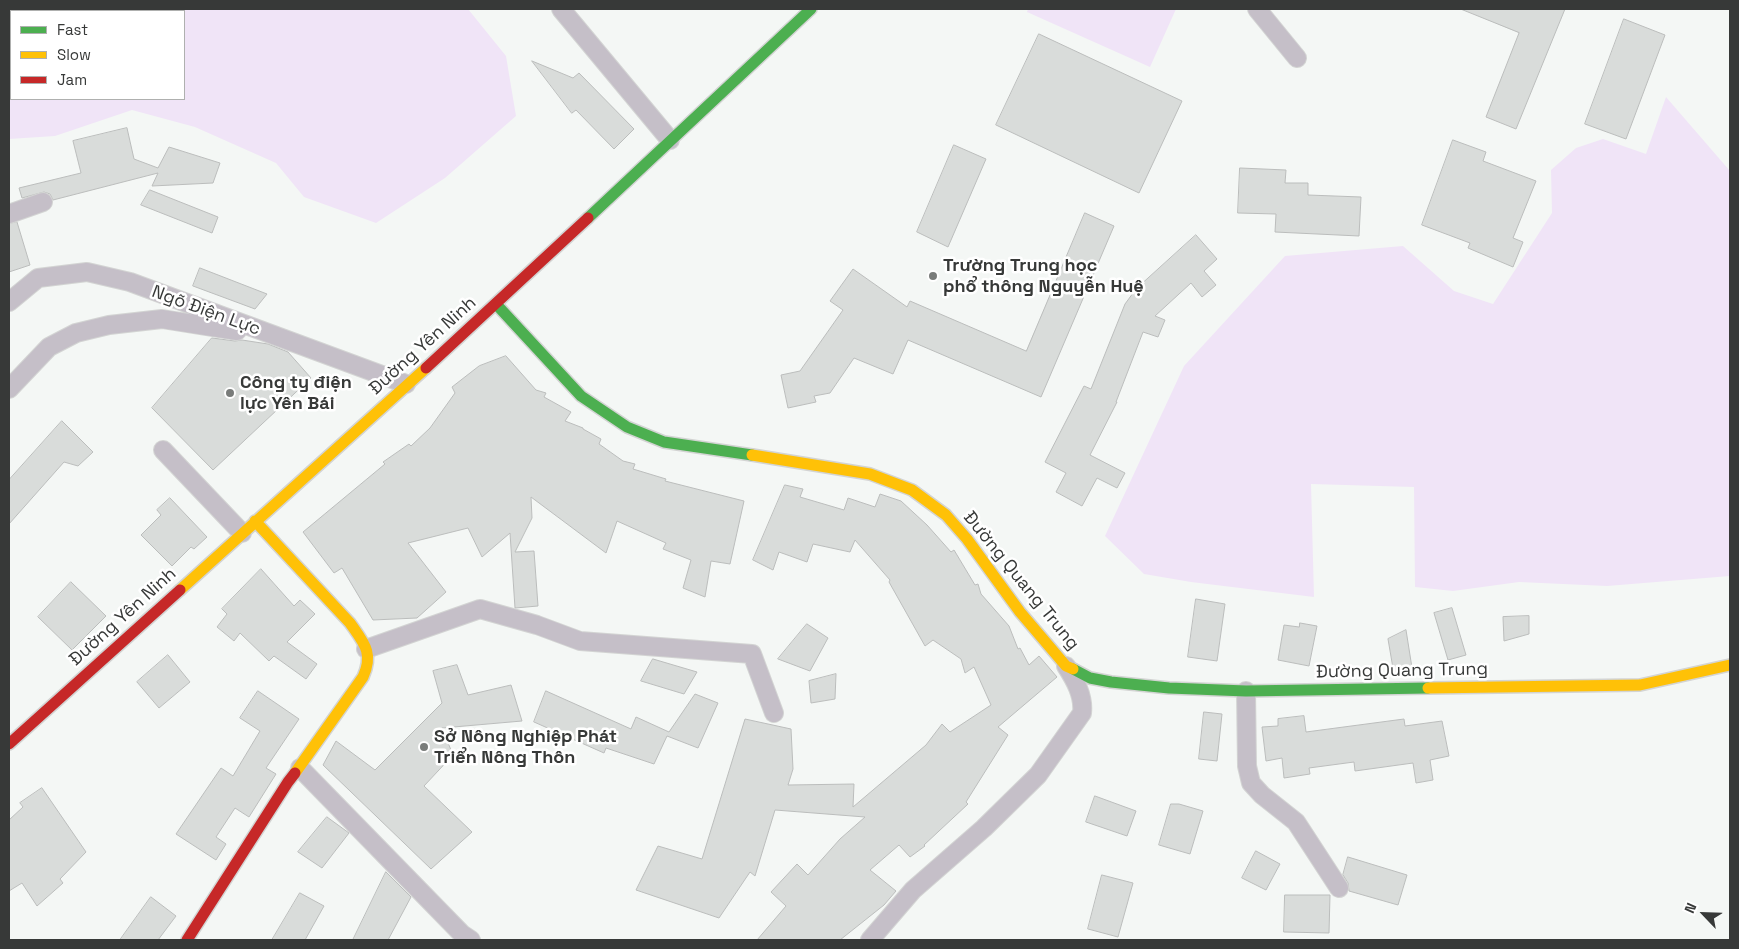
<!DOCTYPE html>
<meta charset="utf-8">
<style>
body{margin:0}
#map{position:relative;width:1739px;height:949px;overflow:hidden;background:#f4f7f5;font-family:"Space Grotesk",sans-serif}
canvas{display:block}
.frame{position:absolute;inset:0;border:10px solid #373938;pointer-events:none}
.legend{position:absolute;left:10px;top:10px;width:175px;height:90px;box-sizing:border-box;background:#fff;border:1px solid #afb0af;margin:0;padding:6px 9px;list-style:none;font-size:15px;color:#373938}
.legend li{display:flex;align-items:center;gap:10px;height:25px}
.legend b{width:25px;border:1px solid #afb0af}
.north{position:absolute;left:1679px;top:889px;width:50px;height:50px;-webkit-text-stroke:4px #fff;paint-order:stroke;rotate:294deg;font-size:14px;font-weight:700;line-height:20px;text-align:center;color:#373938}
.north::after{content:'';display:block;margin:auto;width:18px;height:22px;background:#373938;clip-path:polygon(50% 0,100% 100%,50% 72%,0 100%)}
</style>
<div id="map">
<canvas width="1739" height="949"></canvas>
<div class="frame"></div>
<ul class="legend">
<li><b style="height:6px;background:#4caf50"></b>Fast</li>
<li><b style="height:6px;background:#ffc107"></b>Slow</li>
<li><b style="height:6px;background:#c62828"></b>Jam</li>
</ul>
<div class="north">N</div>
</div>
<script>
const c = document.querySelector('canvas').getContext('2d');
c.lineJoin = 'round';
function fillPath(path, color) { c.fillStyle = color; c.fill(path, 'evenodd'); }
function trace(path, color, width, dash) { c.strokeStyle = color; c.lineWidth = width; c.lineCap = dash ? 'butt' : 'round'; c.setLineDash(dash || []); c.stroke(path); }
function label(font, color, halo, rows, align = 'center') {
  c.font = font + ' "Space Grotesk",sans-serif'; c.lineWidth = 5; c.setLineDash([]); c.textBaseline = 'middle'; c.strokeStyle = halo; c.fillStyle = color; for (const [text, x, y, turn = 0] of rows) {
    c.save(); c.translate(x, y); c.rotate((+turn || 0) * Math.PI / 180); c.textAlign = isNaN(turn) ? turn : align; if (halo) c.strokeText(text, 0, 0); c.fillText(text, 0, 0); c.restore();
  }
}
const green = new Path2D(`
 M9,9H468L506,56L516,116L445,178L376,223L304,197L276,163L195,127L132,110L55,136L9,139ZM11,11H184V99H11Z
 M1028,9H1176L1150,67L1027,12Z
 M1666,97L1730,171V576L1607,586L1519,582L1453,591L1415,587L1414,487L1311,484L1314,597L1191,582L1144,574L1105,536L1184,366L1285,256L1403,246L1454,291L1493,304L1552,213L1551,170L1576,148L1603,139L1646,154Z`);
const building = new Path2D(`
 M1461,9H1565L1516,129L1486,117L1519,33Z
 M1624,19L1665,35L1626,139L1585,124Z
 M1039,34L1182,101L1139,193L996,125Z
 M532,61L573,78L579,73L634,129L614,149L576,110L572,113Z
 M127,128L134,159L158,168L169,147L220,163L213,183L152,186L158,173L53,200L50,194L44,192L22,198L19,188L81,173L73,141Z
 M1453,140L1486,152L1483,161L1536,181L1513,238L1523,242L1513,267L1468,248L1470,243L1422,225Z
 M954,145L986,159L948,247L917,232Z
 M1240,168L1286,170L1285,183H1308V195L1361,197L1359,236L1275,232L1276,214L1238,213Z
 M150,190L218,217L212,233L141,205Z
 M1085,213L1114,226L1041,397L908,340L893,374L854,358L830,393L814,396L816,402L788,408L781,375L800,371L843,310L830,301L853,269L907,307L910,301L1026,351Z
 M17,222L30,265L9,272V224Z
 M1196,235L1217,259L1204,271L1216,285L1202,297L1191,283L1155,316L1165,320L1158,337L1143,332L1116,402H1117L1090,455L1125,473L1117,488L1097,478L1082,506L1056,492L1066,473L1045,462L1084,386L1091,389L1125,304L1136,289Z
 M200,268L267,294L255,309L193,286Z
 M212,338L235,341L242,340L268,344L288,352L311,378L213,470L152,408Z
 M506,356L536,390L546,393L544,397L571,412L565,421L583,428V429L601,439L599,444L623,461L635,464L633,469L666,479L665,481L744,501L730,564L711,561L705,597L683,588L691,560L663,549L666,543L617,521L606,553L531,497L532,518L515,552L534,551L538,606L515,608L510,533L482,557L468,528L408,543L446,592L417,618L373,620L342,568L334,573L303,532L385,464L383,462L409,444L411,446L430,428L455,393L452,387L479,366Z
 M62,421L93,452L78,466L64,462L9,524V480Z
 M785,485L803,489L800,497L844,510L848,498L875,507L880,494L901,501L927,525L951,552L954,550L975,585L978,584L981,594L1009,626L1018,649L1020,648L1029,665L1039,656L1057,677L998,727L1008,735L966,802L968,804L924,845L925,846L910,857L899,845L870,870L896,891L884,905L840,940H757L786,906L771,892L797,864L808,875L840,839L865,817L775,810L755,876L750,872L719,918L636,890L658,846L702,859L745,719L791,729L793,769L788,785L854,784L853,807L926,745L942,724L950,732L991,705L974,667L965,673L961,659L933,640L925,646L889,582L890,580L855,540L850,552L813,544L807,562L779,552L773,570L753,560Z
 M170,498L207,537L194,549L191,547L172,566L141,535L161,515L157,510Z
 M261,569L294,606L300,600L315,614L287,642L317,664L306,679L274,656L269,661L240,633L234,641L217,627L227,614L222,609Z
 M71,582L106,616L72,650L38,617Z
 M1196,599L1225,604L1217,661L1188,657Z
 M1452,608L1466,655L1448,660L1434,613Z
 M1529,616V634L1504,641L1503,617Z
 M1300,623L1317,626L1309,666L1278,660L1284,625L1299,627Z
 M807,624L828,638L810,671L778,659Z
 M1406,630L1413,674H1394L1388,639Z
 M168,655L190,682L159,708L137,682Z
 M653,659L697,672L684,694L641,681Z
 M457,665L468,695L511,685L522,721L442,728L453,755L424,786L472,832L431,869L323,765L336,741L375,770L442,703L433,671Z
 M836,674L835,699L811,703L809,681Z
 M258,691L299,719L266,768L276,774L249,817L235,808L216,837L226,844L216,860L176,834L221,768L233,776L260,731L240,718Z
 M546,691L631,729L636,717L669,732L695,694L718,703L698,748L667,736L654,764L606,748L604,753L534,722Z
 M1204,712L1222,714L1217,761L1199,759Z
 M1304,716L1306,732L1404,719L1405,726L1442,721L1449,756L1430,760L1433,780L1416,783L1413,763L1355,771L1354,762L1309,768L1310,774L1284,778L1282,758L1266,761L1262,727L1278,726V719Z
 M42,788L86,852L60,879L63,883L37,906L22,883L9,891V820L23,807L20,803Z
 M1095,796L1136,811L1127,836L1086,822Z
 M1171,804H1179L1203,811L1190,854L1159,845Z
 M327,817L349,833L322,868L298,852Z
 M1256,851L1280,864L1266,890L1242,878Z
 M1348,857L1407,875L1398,905L1349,891L1348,883L1343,875Z
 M386,872L411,897L388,940H353Z
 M1102,875L1133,883L1118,937L1088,929Z
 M300,893L324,906L305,940H272Z
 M1285,895H1330L1329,933L1284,932Z
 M151,897L176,916L158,940H120Z`);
const street = new Path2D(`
 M561,9L670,140
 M1257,9L1297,58
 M9,214L43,202
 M9,302L38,278L87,272L130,282L406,384
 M9,389L49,347L76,333L109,325L162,319L237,331
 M163,450L242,533
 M366,649L480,609L537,625L580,641L752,654L774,713
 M1246,691L1247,766L1251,783L1262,795L1296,822L1339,888
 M300,768L462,934L471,940
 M870,940L913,890L984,828L1038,775L1082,713C1084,696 1075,680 1066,666`);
const fast = new Path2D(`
 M588,218L811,9
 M496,304L581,396L627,427L664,442L752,455
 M1073,669L1090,678L1111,682L1169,688L1246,691L1428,688`);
const slow = new Path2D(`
 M752,455L870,474L912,490L946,515L967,539L1020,612L1066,666L1073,669
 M255,521L350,623C364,643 374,653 363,677L295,773
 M180,590L426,368
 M1428,688L1640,685L1730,665`);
const jam = new Path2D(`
 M426,368L588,218
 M9,744L180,590
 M187,940L288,782L295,773`);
const markers = [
 [933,276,5,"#797c7a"],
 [230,393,5,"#797c7a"],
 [424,747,5,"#797c7a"]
];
const poiNames = [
 ["Trường Trung học",943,266],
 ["phổ thông Nguyễn Huệ",943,287],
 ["Công ty điện",240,383],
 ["lực Yên Bái",240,404],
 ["Sở Nông Nghiệp Phát",434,737],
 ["Triển Nông Thôn",434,758]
];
const streetNames = [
 ["Ngõ Điện Lực",206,311,20],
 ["Đường Yên Ninh",423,346,-42],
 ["Đường Quang Trung",1021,581,51],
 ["Đường Yên Ninh",123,617,-42],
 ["Đường Quang Trung",1402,671,-1]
];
fillPath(green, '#f0e4f7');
fillPath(building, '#d9dcda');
trace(building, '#bbbdbc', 1);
trace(street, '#d3d4d3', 20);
trace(fast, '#d3d4d3', 14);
trace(slow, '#d3d4d3', 14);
trace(jam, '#d3d4d3', 14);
trace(street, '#c5bfc8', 18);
trace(fast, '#4caf50', 11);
trace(slow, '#ffc107', 11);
trace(jam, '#c62828', 11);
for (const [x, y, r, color] of markers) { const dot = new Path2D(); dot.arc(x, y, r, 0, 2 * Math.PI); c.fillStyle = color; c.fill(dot); trace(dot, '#fff', 2); }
label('bold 18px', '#373938', '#fff', poiNames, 'left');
label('18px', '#373938', '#fff', streetNames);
</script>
